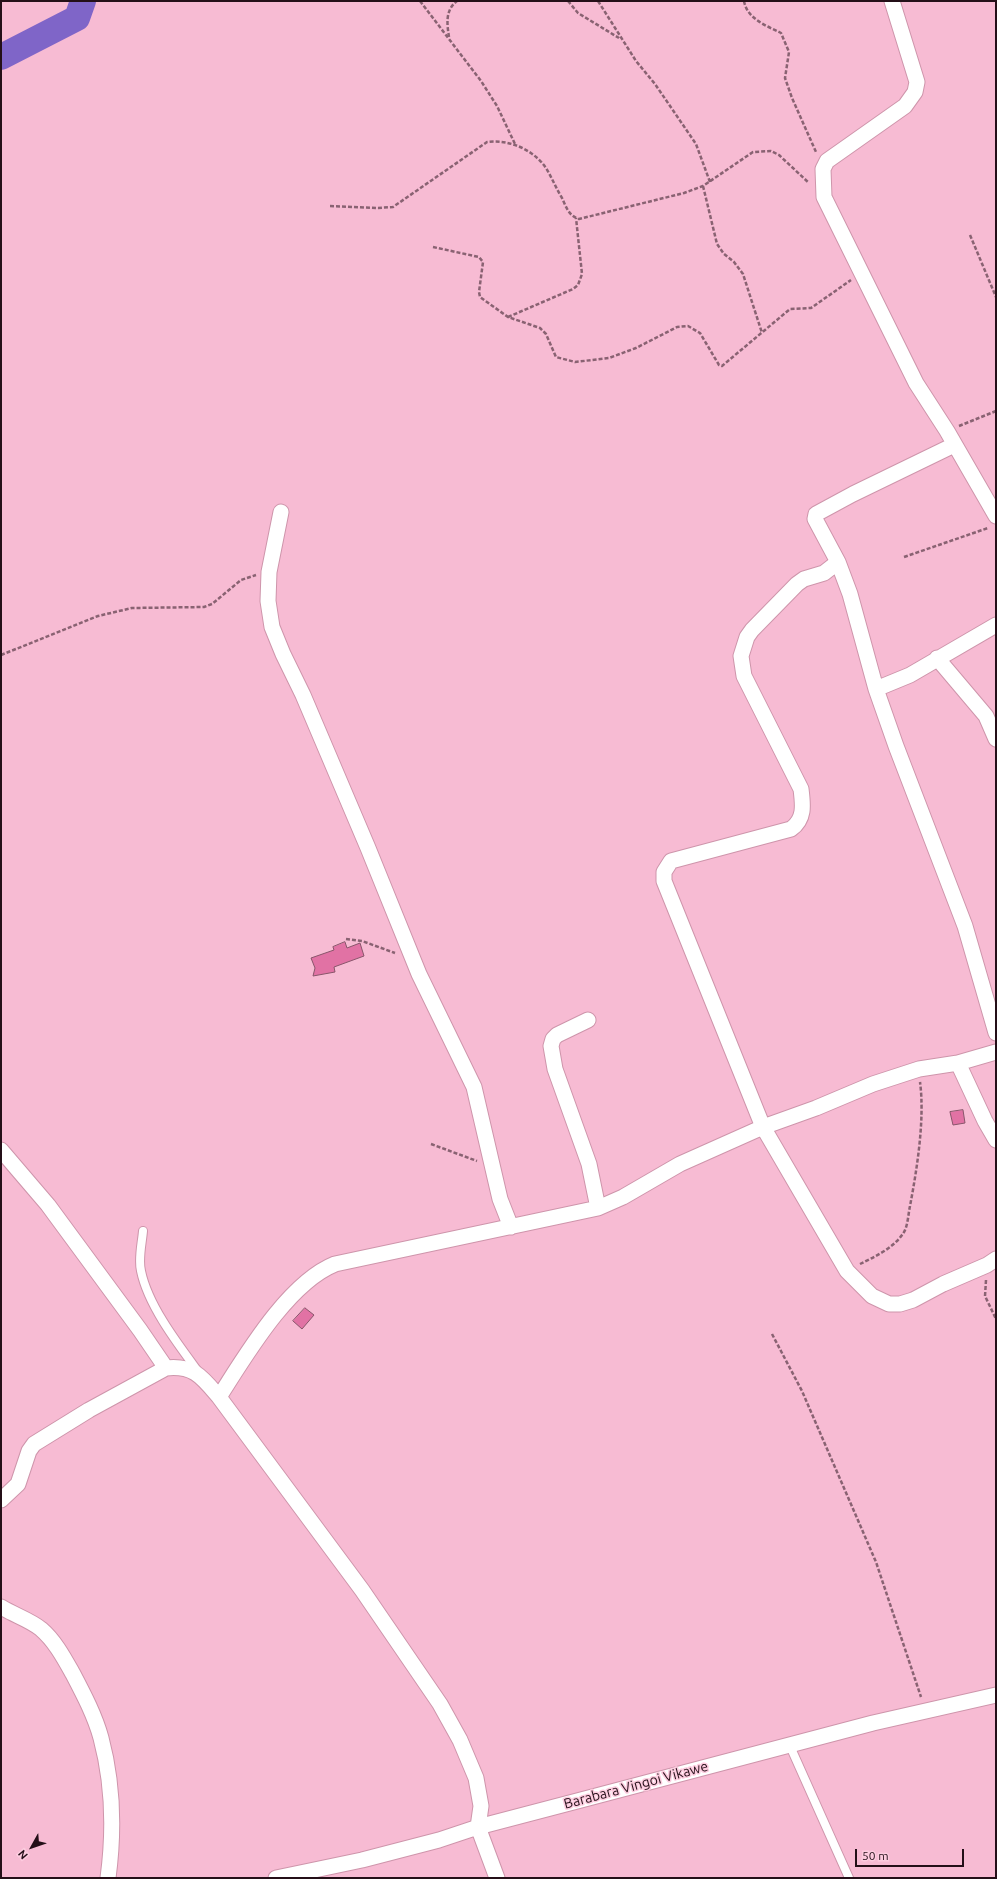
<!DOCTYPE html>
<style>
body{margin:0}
#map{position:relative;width:997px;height:1879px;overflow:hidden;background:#f7bbd3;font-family:Ubuntu,sans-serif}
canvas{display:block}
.frame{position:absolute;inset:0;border:2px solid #240f18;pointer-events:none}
.north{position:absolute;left:12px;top:1827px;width:40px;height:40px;-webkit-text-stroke:3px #fdccdf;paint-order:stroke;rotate:230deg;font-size:11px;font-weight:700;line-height:16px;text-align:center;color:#240f18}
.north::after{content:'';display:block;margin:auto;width:14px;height:18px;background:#240f18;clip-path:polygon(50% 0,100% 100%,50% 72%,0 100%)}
.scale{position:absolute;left:855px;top:1849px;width:109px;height:18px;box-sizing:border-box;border:2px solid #240f18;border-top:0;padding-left:5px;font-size:12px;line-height:14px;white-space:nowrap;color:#240f18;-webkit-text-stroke:3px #fdccdf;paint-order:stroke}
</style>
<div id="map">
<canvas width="997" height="1879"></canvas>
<div class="frame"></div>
<div class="north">N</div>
<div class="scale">50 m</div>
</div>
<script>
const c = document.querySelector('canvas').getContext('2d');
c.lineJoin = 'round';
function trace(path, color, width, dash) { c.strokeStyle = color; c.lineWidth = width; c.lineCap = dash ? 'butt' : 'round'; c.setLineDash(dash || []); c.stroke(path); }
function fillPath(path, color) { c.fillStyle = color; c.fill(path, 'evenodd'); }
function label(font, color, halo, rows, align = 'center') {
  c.font = font + ' Ubuntu,sans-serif'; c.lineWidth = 3; c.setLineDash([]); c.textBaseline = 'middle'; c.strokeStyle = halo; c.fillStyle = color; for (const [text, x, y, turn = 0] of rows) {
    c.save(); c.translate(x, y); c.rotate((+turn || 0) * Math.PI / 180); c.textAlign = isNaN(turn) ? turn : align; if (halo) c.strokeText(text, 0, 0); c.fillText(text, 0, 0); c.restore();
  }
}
const river = new Path2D(`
 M1,57L77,18L83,1`);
const building = new Path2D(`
 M345,942L347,948L360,943L364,956L334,967L335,972L313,976L315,968L311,958L334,950L333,947Z
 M963,1110L965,1123L953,1125L950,1112Z
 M305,1308L314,1315L302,1329L293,1321Z`);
const path = new Path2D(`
 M420,1L481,81L497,106L515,144
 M568,1L578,13L619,38
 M598,1L636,61L655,84L696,144L710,182
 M744,1C747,19 767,26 781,33L789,52L785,78L792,98L816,152
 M449,37C447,24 445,10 457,1
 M703,186L717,244L724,254L734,262L743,274L762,333
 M330,206L378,208L393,207L487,142C508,139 533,149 546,168C552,178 556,188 562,198C566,207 569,216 579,219L684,193L703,186L753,152L771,151L779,155L809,183
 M970,235L996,297
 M433,247L479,257L483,262L479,292L480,297L508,317L540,328L546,334L556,357L575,362L609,358L636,348L677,327L688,326L700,333L719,365L722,366L790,309L811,308L851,280
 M508,317L573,289L578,285L582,274L576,218
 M959,426L996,411
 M904,557L988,528
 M1,655L98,616L132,608L204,607L212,604L241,580L256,575
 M346,939L362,941L395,953
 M431,1144L477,1161
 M860,1264C874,1257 892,1249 902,1235C908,1228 908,1215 910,1206C917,1169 925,1119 920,1082
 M986,1280L985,1296L996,1319
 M772,1334L802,1391L876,1562L921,1697`);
const lane = new Path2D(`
 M143,1231C142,1243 138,1259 141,1271C148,1305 177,1343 197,1370
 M790,1746L849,1878`);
const street = new Path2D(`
 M892,1L917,82L915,92L905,106L827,161L823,169L824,197L916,383L947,431L996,516
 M954,445L853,494L816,514L815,519L838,562L850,594L876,689L896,746L965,926L996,1033
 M281,512L269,572L268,601L272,627L283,654L303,695L368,848L419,974L474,1087L500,1199L511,1227
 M838,562L824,573L804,579L797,584L752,630L747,637L741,656L744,676L801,789C803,805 805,819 791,829L671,861L664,872V881L763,1127L847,1271L872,1296L889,1304H900L913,1300L943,1284L987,1265L996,1259
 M937,658L986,716L996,739
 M876,689L910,675L996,625
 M588,1020L557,1035L553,1039L551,1046L555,1069L589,1164L598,1208
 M958,1063L985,1121L996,1140
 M1,1150L48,1205L140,1330L166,1368C194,1365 202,1377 219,1397
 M1,1500L18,1484L29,1451L34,1444L89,1410L166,1368
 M1,1607C14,1615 30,1620 41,1629C55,1641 64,1658 73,1674C84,1695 95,1716 101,1738C113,1783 114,1833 108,1878
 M276,1878L362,1860L439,1840L478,1827L581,1800L873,1723L996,1695
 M497,1878L478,1827L481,1806L476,1778L460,1740L440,1704L362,1590L219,1397C246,1355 288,1283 335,1264L598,1208L623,1197L680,1164L763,1127L816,1108L873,1084L919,1069L958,1063L996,1052`);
const streetNames = [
 ["Barabara Vingoi Vikawe",636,1785,-15]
];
trace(river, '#7f65c8', 26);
fillPath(building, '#e172a4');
trace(building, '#88556a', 1);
trace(lane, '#ce95ab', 10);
trace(street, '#ce95ab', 17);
trace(path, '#896272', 2.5, [4, 2]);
trace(lane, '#fff', 8);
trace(street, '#fff', 15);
label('14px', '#240f18', '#fdccdf', streetNames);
</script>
